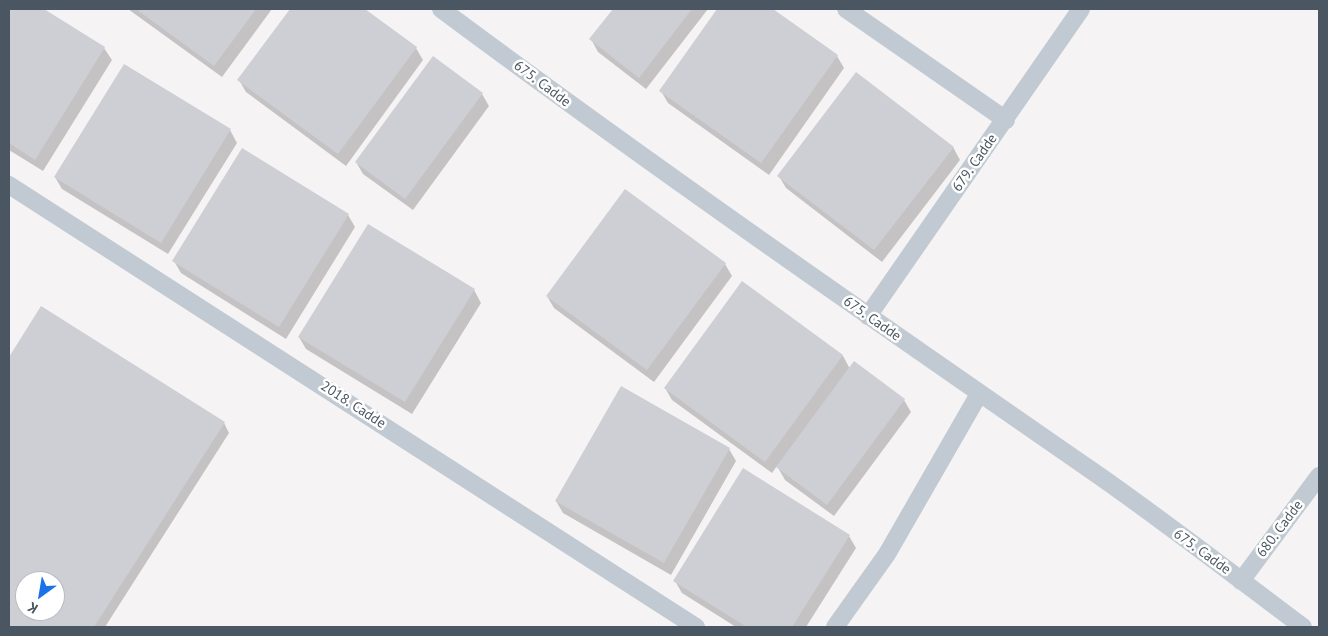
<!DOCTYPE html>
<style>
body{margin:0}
#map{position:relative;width:1328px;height:636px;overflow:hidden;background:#f5f3f3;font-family:"PT Sans",sans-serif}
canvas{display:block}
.frame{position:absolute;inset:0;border:10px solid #4a5661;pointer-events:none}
.north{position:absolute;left:15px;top:571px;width:50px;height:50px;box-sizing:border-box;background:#fff;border:1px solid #b7bbc0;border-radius:50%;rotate:212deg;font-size:14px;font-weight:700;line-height:20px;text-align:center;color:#4a5661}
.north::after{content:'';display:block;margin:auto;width:18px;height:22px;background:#1a73e8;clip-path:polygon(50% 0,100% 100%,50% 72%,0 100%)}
</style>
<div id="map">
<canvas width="1328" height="636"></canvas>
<div class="frame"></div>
<div class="north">K</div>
</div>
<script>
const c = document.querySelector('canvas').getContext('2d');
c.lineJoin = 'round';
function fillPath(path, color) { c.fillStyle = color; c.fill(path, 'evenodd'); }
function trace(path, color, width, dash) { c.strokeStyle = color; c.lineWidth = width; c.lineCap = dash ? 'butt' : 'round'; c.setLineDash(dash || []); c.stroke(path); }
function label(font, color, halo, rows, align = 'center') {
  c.font = font + ' "PT Sans",sans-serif'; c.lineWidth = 5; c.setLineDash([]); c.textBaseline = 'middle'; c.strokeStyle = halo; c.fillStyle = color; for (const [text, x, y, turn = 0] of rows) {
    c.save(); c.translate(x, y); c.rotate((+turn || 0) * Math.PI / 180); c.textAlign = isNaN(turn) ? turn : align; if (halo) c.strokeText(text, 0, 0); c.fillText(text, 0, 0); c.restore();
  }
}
const shadow = new Path2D(`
 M9,9H42L104,48L112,60L43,171L9,150Z
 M128,9H272L222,77Z
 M291,9H362L416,48L423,60L346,166L246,92L239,80Z
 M615,9H708L646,89L598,52L591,39Z
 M719,9H771L837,56L844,68L769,175L668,103L661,91Z
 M482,94L489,106L413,210L363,174L356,162Z
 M230,130L237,143L168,254L62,189L55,177Z
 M953,147L960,160L882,262L786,188L779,176Z
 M348,215L355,227L286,339L181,273L174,261Z
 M725,264L732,276L654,382L554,308L547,296Z
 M742,282L843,356L850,369L904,400L911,412L834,516L785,480L777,466L772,473L672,400L665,388Z
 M474,290L481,303L412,414L306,349L299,337Z
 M42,307L224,423L229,433L105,627H9V359ZM25,581H55V611H25Z
 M729,449L736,461L671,575L563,513L556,501Z
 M849,536L856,548L806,627H736L682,593L675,581Z`);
const building = new Path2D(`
 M9,9H44L105,47L35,160L9,143Z
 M136,9H256L214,66Z
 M290,9H365L417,47L338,154L237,80Z
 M613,9H692L639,78L589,39Z
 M717,9H773L838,55L761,163L659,91Z
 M433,56L483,93L405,199L355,162Z
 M124,64L231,129L161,243L54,177Z
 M856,72L954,147L874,250L777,176Z
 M242,148L349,214L279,327L172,261Z
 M625,189L726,263L647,370L546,296Z
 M368,224L475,289L405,402L298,337Z
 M742,281L843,355L765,462L664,388Z
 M41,306L225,422L94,627H9V357ZM25,581H55V611H25Z
 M854,361L905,399L827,505L776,467Z
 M621,386L730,448L664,563L555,501Z
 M743,468L850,535L792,627H747L673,581Z`);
const street = new Path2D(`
 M441,9C656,169 877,322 1098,475C1168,524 1235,576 1303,627
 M846,9L1006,120
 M9,185L696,627
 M868,316L1081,9
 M1241,581L1319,476
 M835,627L887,554L979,394`);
const streetNames = [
 ["675. Cadde",542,84,37],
 ["679. Cadde",975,163,-55],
 ["675. Cadde",872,319,35],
 ["2018. Cadde",353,405,33],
 ["680. Cadde",1280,529,-53],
 ["675. Cadde",1202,552,36]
];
fillPath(shadow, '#0003');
fillPath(building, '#cdcfd5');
trace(street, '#c1cad2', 18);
label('14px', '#4a5661', '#fff', streetNames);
</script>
